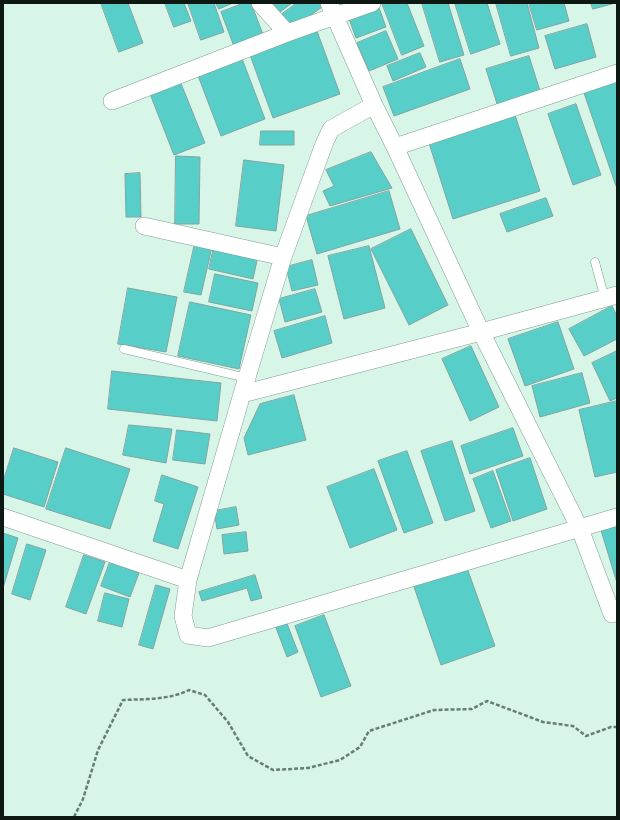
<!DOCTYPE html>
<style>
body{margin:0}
#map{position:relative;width:620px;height:820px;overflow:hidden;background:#d7f6e7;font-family:Barlow,sans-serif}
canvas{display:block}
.frame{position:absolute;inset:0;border:4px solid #0d1813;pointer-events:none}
</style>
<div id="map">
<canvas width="620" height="820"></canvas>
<div class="frame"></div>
</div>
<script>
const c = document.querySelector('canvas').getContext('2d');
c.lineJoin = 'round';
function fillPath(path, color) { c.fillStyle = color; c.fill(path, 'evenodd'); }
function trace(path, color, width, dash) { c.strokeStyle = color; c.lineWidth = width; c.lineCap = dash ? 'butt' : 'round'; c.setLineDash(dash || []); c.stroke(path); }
const building = new Path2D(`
 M101,3H128L143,43L119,52Z
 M165,3H184L191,21L174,27Z
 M188,3H214L224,32L201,40Z
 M216,3H233L219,9Z
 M244,3H251L264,37L235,49L221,12Z
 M273,3H292L280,12Z
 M297,3H319L322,7L292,29L282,14Z
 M382,3H407L424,46L402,55Z
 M422,3H448L464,55L440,62Z
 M455,3H487L500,44L471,54Z
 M496,3H527L539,48L511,56Z
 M529,3H564L569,21L537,30Z
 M591,3H612V4L593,9Z
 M378,5L386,27L356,38L348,16Z
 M587,24L596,57L555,69L545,36Z
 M317,31L340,94L273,118L250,55Z
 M386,31L398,59L369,71L357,43Z
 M420,53L426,67L393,81L387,66Z
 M241,56L265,119L221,136L197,73Z
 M529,56L541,94L498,107L486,69Z
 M460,59L470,89L394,116L383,87Z
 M180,81L205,143L174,155L150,94Z
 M617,82V186H616L584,93Z
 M576,104L601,175L573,185L548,114Z
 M514,112L540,191L453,219L428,140Z
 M261,131H294V145H260Z
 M371,152L392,188L330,206L323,191L334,186L326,170Z
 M176,156L200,157L199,224H175Z
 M244,160L284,165L276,231L236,226Z
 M140,173L141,217H126L125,174Z
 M389,191L400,229L317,254L306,216Z
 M546,198L553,216L507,232L500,214Z
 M411,229L448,305L409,325L371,249Z
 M195,243L212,247L201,295L184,292Z
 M369,246L385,308L344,319L328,256Z
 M214,247L258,256L253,279L209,269Z
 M312,260L318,285L292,291L286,267Z
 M215,274L258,283L252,311L209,302Z
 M128,288L177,297L166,352L118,344Z
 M315,289L322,312L285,322L279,299Z
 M190,302L251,315L239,369L178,356Z
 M612,306L617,316V339L584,356L569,329Z
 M325,316L332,343L282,358L274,331Z
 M558,322L574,369L525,386L508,339Z
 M471,346L499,407L470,421L442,359Z
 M617,351V398L610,401L592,363Z
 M112,371L221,383L217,421L108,409Z
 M582,373L590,403L540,417L532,386Z
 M294,395L306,440L248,455L244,438L260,404Z
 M617,401V472L595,477L579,410Z
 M129,425L172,429L166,463L123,455Z
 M513,428L523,456L470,474L461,446Z
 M177,430L210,434L205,464L173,460Z
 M452,441L475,511L445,521L421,451Z
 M14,448L58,462L44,507L3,494V482Z
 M66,448L130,469L110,529L46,509Z
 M407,451L433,523L404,533L378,461Z
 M530,458L547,509L513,521L496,470Z
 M374,469L397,530L350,548L327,487Z
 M493,471L511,521L491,528L473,479Z
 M162,475L198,487L178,549L153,541L164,504L155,501Z
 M236,507L239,525L217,529L214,511Z
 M617,522V583L600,527Z
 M246,532L248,551L224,554L222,535Z
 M3,533L18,538L3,588Z
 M27,544L46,550L30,600L12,594Z
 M84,555L105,562L86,614L66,607Z
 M110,562L139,573L130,597L101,586Z
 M466,565L495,646L441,665L413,584Z
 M255,575L262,598L251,601L247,588L202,601L199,592Z
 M156,585L170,589L153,649L139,645Z
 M105,593L129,599L122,627L98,621Z
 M324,615L351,686L321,697L295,626Z
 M286,621L298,652L287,657L275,625Z`);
const path = new Path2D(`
 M74,817L83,799L98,750L123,700C145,699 169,700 189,690L205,695L228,722L248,756L273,770L308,768L340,760L360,747L369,731L434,710L472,709L487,701L543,722L573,726L586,736L611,727H617`);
const lane = new Path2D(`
 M595,262L605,299
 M124,349L247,378`);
const street = new Path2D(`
 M260,3L287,33
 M329,3L374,105L395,147L481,332L580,529L612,614
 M112,101L287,33L372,3
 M374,105L331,129L324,144L283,257L242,394L188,580L183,616L188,635L208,638L617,517
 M395,147L617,73
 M144,226L283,257
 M242,394L481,332L617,295
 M3,517L188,580`);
fillPath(building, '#57cec8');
trace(building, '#82a4a2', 1);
trace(lane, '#819d90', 9);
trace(street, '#819d90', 18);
trace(path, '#697d73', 2.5, [4, 2]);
trace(lane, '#fff', 8);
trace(street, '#fff', 17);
</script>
